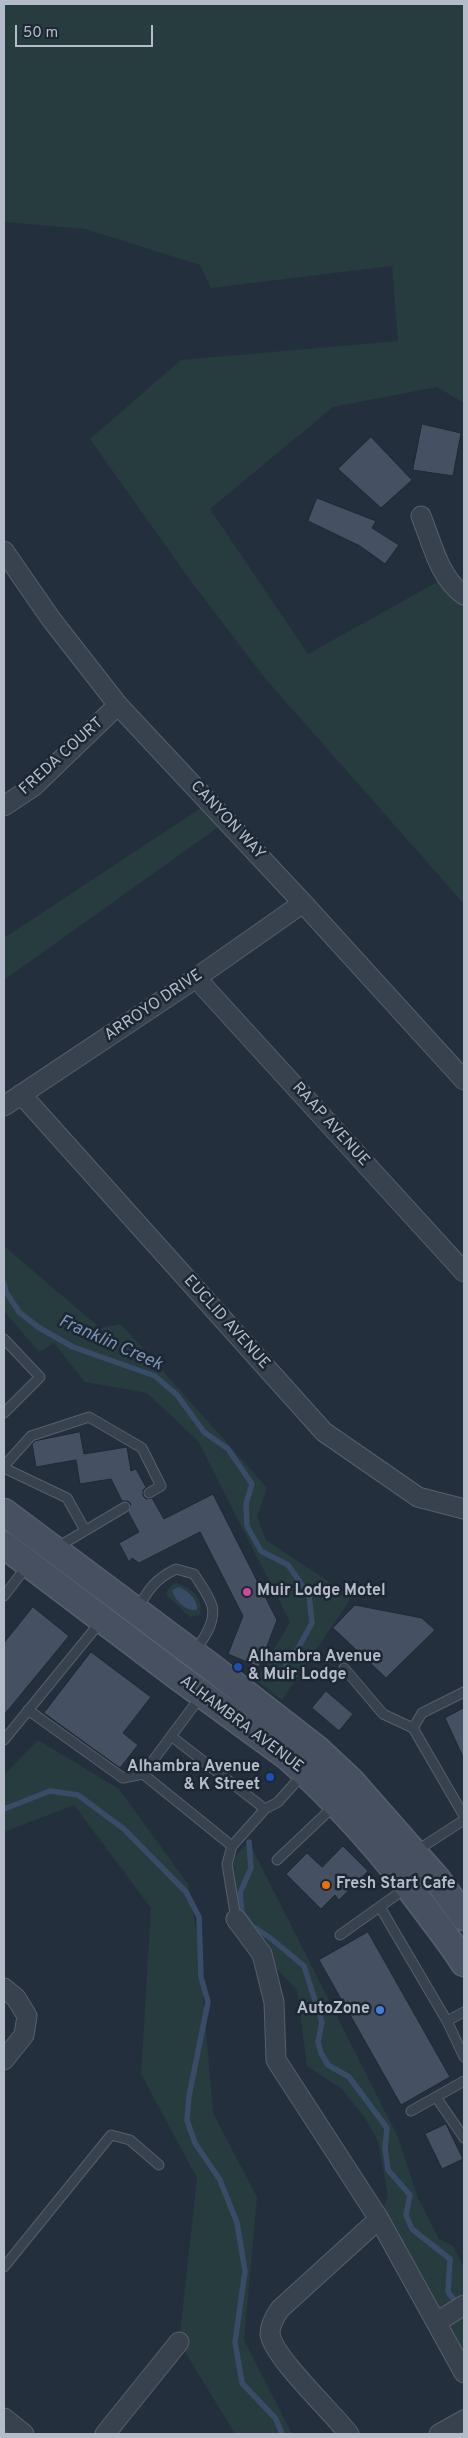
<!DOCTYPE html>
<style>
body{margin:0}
#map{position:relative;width:468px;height:2438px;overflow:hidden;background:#242f3e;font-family:Overpass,sans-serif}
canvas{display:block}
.frame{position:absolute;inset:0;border:5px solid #b4bcc9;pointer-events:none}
.scale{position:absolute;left:15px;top:25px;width:138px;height:22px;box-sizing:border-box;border:2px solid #b4bcc9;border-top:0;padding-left:6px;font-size:15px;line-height:18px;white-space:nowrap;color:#b4bcc9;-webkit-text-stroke:4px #1d2633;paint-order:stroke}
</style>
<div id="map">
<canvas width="468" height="2438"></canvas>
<div class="frame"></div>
<div class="scale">50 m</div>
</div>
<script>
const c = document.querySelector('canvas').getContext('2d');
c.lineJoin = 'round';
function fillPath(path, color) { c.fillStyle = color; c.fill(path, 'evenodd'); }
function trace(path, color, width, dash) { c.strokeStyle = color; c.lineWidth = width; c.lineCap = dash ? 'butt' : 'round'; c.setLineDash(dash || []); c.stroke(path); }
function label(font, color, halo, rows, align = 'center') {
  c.font = font + ' Overpass,sans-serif'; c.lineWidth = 5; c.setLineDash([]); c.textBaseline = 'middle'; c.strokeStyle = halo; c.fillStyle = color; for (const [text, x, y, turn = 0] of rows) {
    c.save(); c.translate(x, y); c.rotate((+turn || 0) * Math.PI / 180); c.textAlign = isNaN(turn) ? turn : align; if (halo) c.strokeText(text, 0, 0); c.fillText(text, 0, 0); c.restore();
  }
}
const green = new Path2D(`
 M4,4H464V403L437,387L333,407L210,509L308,654L446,577L464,595V904L264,677L190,580L90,439L181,360L398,341L392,266L211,288L200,265L85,229L4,222Z
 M210,802L227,821L4,980V938Z
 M4,1246L100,1328L121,1324L267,1488L257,1517L266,1540L352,1597L282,1700L256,1680L290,1622L198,1441L147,1393L85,1382L54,1343L39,1352L4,1311Z
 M175,1583C191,1587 204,1597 200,1615L190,1617L166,1595L168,1589Z
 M38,1740L119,1789L188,1884L199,1947L213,2113L257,2197L244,2340L292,2434H235L179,2342L197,2178L141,2074L151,1908L74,1805L4,1832V1775Z
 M249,1842L398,2137L418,2198L439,2239L453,2246L464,2267V2373L379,2219L388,2196L378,2141L365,2118L342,2089L307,2066L297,1990L262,1954L236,1919L227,1864Z`);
const water = new Path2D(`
 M179,1587C188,1591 198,1599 197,1610C185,1611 175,1601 172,1590Z`);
const stream = new Path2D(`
 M4,1283L6,1292L19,1312L38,1327L73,1347L155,1376L177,1395L204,1432L228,1449L252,1484L246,1504L247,1526L261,1551L288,1565L309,1595L312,1623L297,1650L285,1660L289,1675
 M4,1809L50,1791L78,1795L124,1829L186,1892L199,1917L201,1977L208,2002L189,2096L187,2120L195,2143L220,2180L237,2223L245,2271L235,2342L242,2383L276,2419L282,2434
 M249,1842L251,1868L240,1893L242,1912L252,1926L269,1937L304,1966L322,2022L318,2042L321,2053L328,2065L349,2077L387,2128L385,2148L388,2170L410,2195L406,2215L412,2229L450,2259L448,2292L459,2306`);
const building = new Path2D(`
 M422,424L461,433L453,476L413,470Z
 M371,437L412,480L381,508L338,469Z
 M317,498L376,521L372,528L399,545L385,564L360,546L308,521Z
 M80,1432L84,1454L127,1447L131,1471L136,1469L146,1487L143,1490V1496L146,1499L152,1498L164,1519L213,1494L277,1620L259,1667L228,1654L243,1616L200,1532L139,1563L132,1558L129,1562L119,1543L139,1532L128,1512L131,1504L128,1501H122L111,1479L80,1484L76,1460L36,1467L32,1444L35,1441Z
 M355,1605L422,1618L435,1630L386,1678L333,1628Z
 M33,1607L69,1636L4,1715V1643Z
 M91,1652L151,1697L123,1733L138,1745L120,1768L44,1713Z
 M326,1691L353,1714L339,1731L312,1708Z
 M464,1708V1759L445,1718Z
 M343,1846L368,1871L339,1900L335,1895L321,1909L286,1874L307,1853L322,1867Z
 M368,1932L450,2077L401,2105L319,1960Z
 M446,2124L463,2159L442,2169L425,2134Z`);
const lane = new Path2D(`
 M4,1339L40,1377L4,1413
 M4,1466L31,1436L89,1417L142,1448L161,1486L149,1493
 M4,1468L67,1498L85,1530
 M56,1548L125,1507
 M4,1596L27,1566
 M137,1609C149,1589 155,1579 176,1569L194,1574C200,1584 209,1595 212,1606C216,1622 203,1641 193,1652
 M344,1668L383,1714L413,1728L464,1816
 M201,1696L143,1774L232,1846L265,1809L278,1802L303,1774
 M28,1710L123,1778L143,1774
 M413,1728L422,1713L464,1692
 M171,1736L265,1809
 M4,1740L102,1620
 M232,1846L227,1864L236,1919
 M416,1851L464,1820
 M277,1860L334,1806
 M380,1907L447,2021L464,2012
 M340,1935L406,1888
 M447,2021L464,2057
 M436,2097L464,2138
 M411,2111L464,2081
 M4,2267L111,2135L130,2140L159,2165`);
const street = new Path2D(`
 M421,516C432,543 439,578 464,595
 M4,551L51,619L118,705L303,903L464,1080
 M4,806L34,786L118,705
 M196,978L464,1272
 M21,1094L324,1432L418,1497L464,1509
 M4,1106L196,978L303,903
 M236,1919L262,1954L274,2002L276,2060L379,2219L464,2373
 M4,1988L16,1998L27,2016L24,2035L4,2060
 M437,2322L464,2305
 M4,2418L24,2434
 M105,2434L179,2342
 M349,2434C333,2413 273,2357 270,2334C270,2325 275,2316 280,2309L379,2219
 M439,2434L464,2420`);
const secondary = new Path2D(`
 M4,1512L210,1666L318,1750L351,1781L437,1879L464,1917
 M4,1545L177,1676L288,1757C339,1803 385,1855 426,1910C439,1928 453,1945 464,1963`);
const markers = [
 [247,1592,5,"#d1479c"],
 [238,1667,5,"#1a4fb4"],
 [270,1777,5,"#1a4fb4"],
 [326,1885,5,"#e8710a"],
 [380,2010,5,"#3f7fe0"]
];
const streetNames = [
 ["FREDA COURT",62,757,-42],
 ["CANYON WAY",227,821,47],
 ["ARROYO DRIVE",154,1006,-34],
 ["RAAP AVENUE",330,1125,48],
 ["EUCLID AVENUE",226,1323,48],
 ["ALHAMBRA AVENUE",241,1725,37]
];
const poiNames = [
 ["Muir Lodge Motel",257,1592],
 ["Alhambra Avenue",248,1658],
 ["& Muir Lodge",248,1676],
 ["Alhambra Avenue",260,1768,"right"],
 ["& K Street",260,1786,"right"],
 ["Fresh Start Cafe",336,1885],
 ["AutoZone",370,2010,"right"]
];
const waterNames = [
 ["Franklin Creek",110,1344,24]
];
fillPath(green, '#263c3f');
fillPath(water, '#394c67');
trace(stream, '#394c67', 5.5);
fillPath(building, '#455162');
trace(building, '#1f2835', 1);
trace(lane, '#565f6c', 11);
trace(street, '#565f6c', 21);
trace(secondary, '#565f6c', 29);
trace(lane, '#38414e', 9);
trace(street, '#38414e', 19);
trace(secondary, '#465061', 26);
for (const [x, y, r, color] of markers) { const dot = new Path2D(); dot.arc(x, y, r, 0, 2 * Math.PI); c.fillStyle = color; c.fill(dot); trace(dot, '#1d2633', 2); }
label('16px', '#b4bcc9', '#1d2633', streetNames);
label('bold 16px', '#b4bcc9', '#1d2633', poiNames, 'left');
label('italic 18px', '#7c92b1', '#1d2633', waterNames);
</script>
